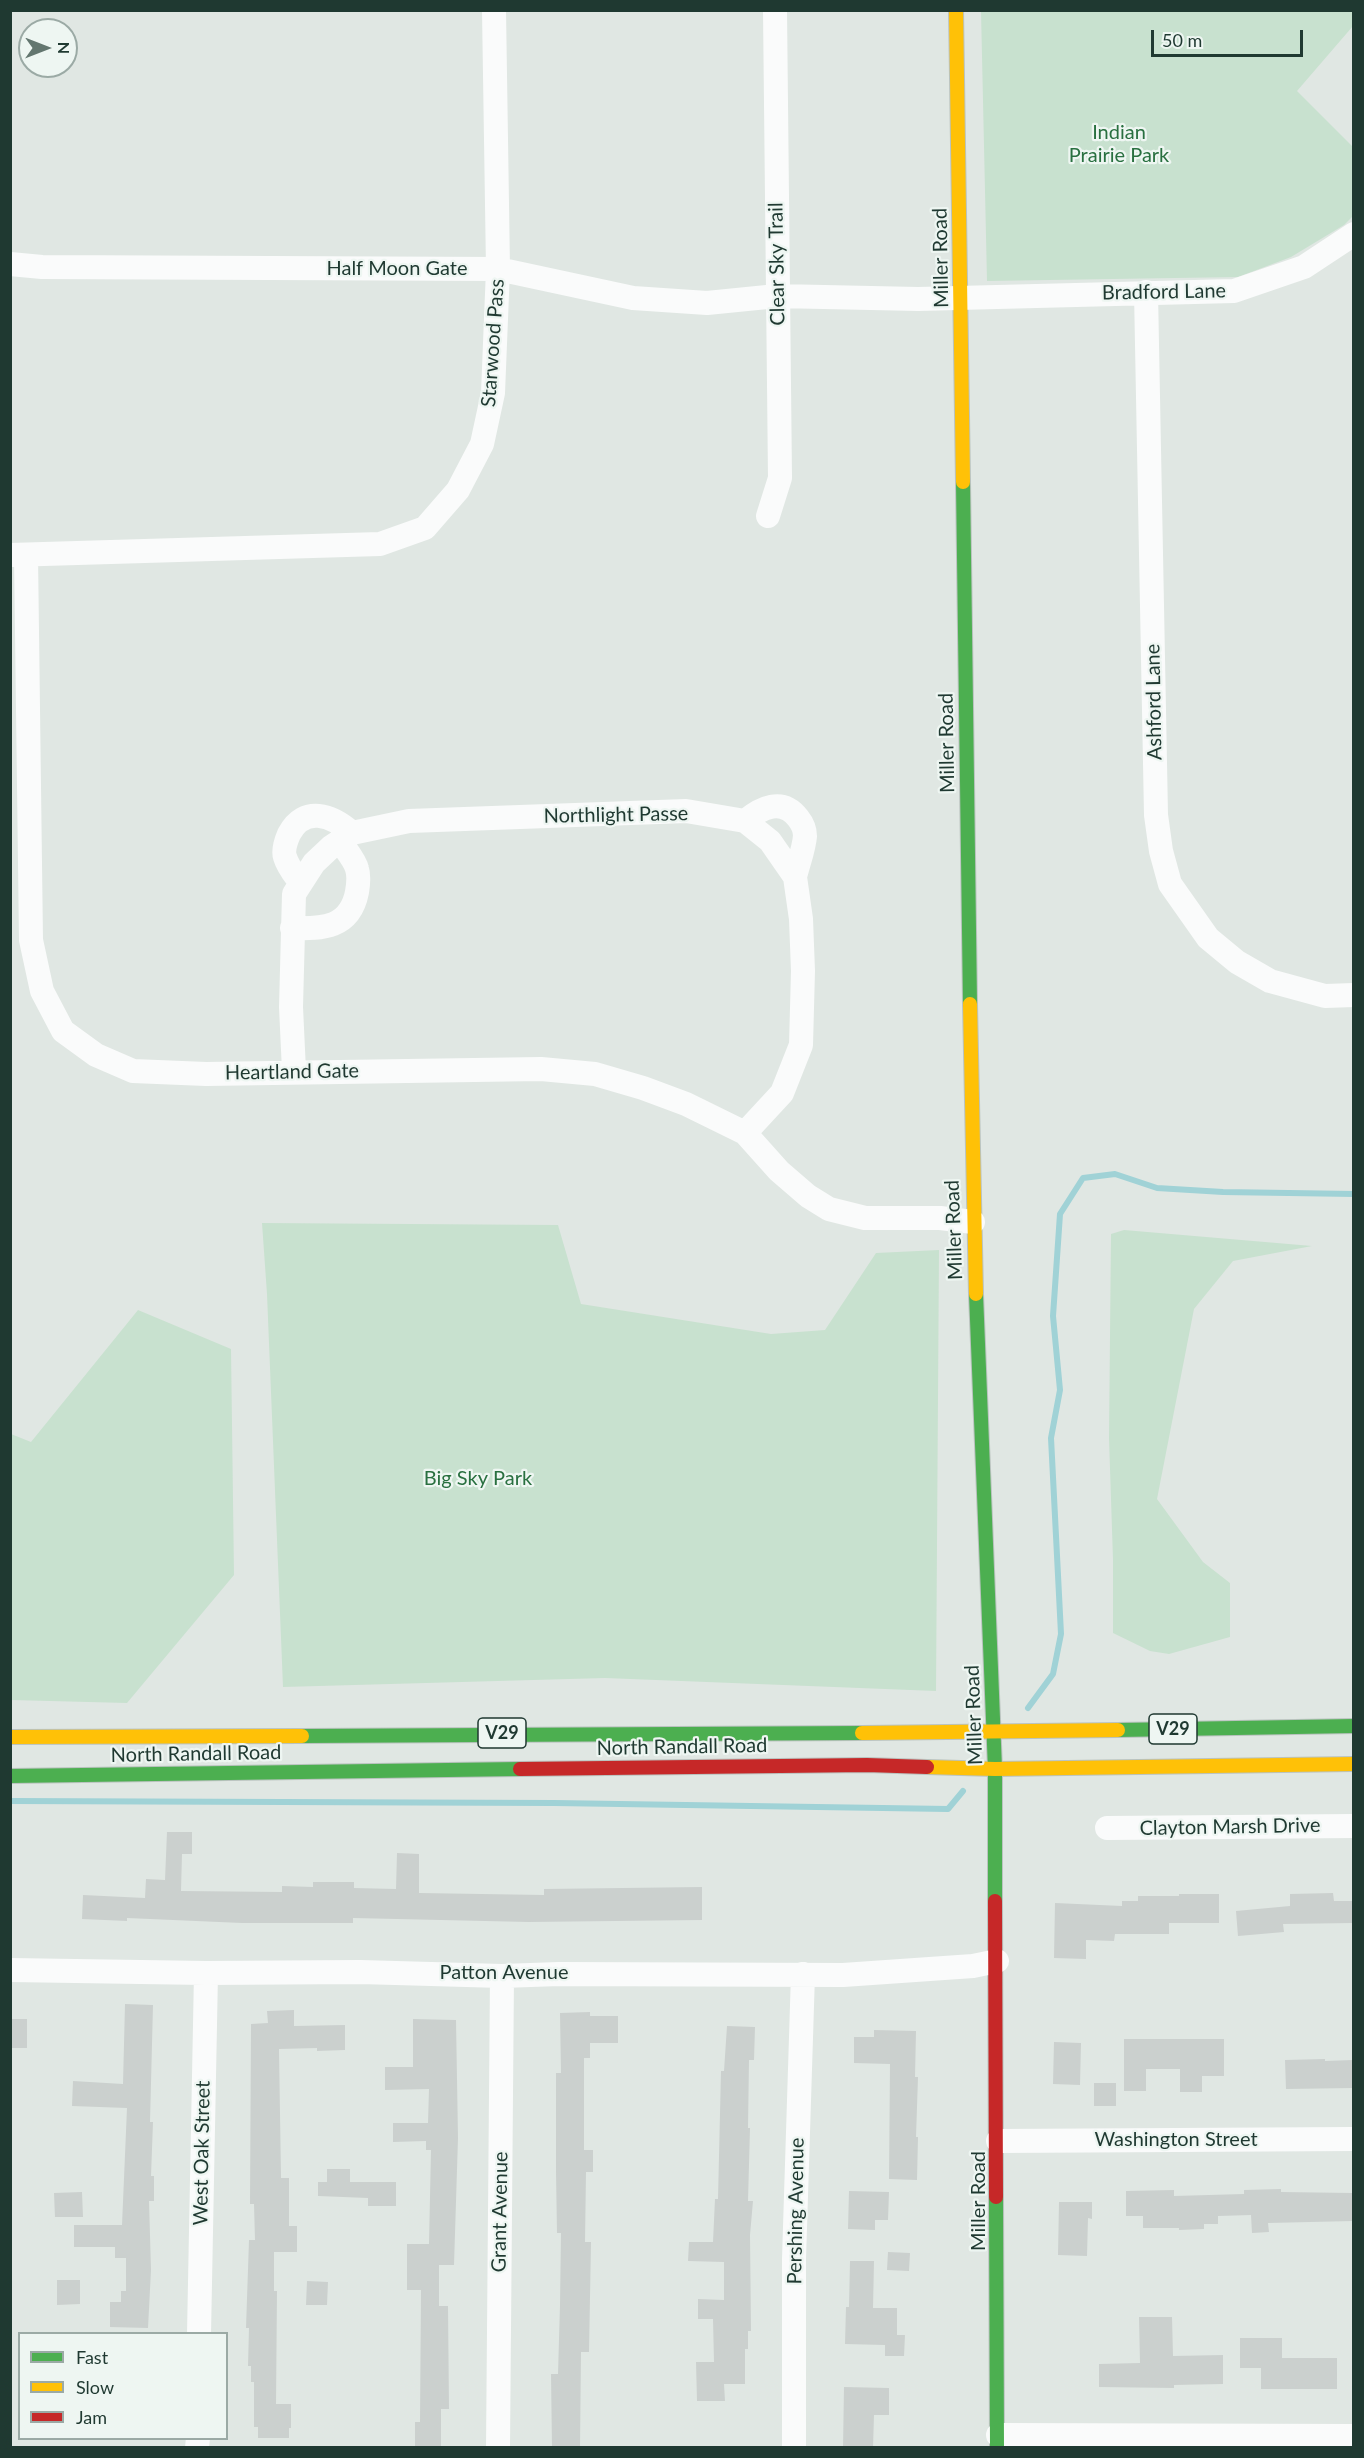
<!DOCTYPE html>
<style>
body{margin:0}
#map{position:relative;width:1364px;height:2458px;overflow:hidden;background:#e0e7e3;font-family:Lato,sans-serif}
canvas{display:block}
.frame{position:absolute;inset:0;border:12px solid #1f3931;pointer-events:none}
.legend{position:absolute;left:18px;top:2332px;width:210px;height:108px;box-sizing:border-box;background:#eef6f2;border:2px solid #9baaa5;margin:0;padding:8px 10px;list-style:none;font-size:18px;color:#1f3931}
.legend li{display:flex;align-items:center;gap:12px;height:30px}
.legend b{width:30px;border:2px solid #9baaa5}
.north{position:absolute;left:18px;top:18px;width:60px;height:60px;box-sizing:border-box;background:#eef6f2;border:2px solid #9baaa5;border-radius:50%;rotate:90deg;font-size:16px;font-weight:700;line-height:24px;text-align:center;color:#1f3931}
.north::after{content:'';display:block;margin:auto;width:21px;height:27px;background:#63766f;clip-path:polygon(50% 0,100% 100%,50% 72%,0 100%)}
.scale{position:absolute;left:1151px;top:30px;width:152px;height:27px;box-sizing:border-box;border:3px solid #1f3931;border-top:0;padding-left:8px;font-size:18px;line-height:21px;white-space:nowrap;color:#1f3931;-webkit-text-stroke:4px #eef6f2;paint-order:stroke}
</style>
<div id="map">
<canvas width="1364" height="2458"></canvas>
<div class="frame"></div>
<ul class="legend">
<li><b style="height:8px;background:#4caf50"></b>Fast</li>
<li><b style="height:8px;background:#ffc107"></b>Slow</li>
<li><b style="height:8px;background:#c62828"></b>Jam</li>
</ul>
<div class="north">N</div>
<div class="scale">50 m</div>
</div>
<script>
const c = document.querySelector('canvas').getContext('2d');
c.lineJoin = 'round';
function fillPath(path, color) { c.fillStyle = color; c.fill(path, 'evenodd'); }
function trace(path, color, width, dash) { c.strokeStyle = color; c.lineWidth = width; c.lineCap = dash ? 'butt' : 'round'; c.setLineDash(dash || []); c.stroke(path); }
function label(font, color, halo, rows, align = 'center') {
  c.font = font + ' Lato,sans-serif'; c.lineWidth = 4.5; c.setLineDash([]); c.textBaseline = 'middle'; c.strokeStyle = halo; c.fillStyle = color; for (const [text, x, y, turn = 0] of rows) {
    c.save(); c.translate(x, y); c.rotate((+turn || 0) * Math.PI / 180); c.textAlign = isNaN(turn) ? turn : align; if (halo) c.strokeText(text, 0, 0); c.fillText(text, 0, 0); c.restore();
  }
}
const green = new Path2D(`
 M981,11H1353V26L1297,91L1353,147V216L1344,225L1291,257L1238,277L987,281Z
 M262,1223L558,1225L581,1304L771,1334L825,1330L876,1253L939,1250L936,1691L605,1678L283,1687L267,1294Z
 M1124,1230L1312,1246L1233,1261L1194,1309L1157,1499L1203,1562L1230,1583V1637L1169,1654L1150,1651L1113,1633V1560L1109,1438L1111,1234Z
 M138,1310L231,1349L234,1575L127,1703L11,1700V1434L31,1442Z`);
const stream = new Path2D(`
 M1028,1708L1053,1674L1061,1634L1051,1438L1060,1390L1053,1316L1060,1214L1083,1178L1115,1174L1157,1188L1223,1192L1354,1194
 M10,1801L554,1803L948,1809L963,1791`);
const building = new Path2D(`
 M167,1832H192V1854H182L181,1891L282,1892V1886L313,1887V1882H354V1888L396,1889L397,1853L419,1854V1893L544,1895V1889L702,1887V1920L529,1922L353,1918V1923H242L127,1918V1921L82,1919L83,1895L145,1898L146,1879L165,1880Z
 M1333,1893L1334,1901H1353V1923L1283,1924L1284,1932L1238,1936L1236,1911L1290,1906V1894Z
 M1179,1894H1219V1923H1169V1934H1115L1114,1941L1086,1940V1959L1054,1958L1055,1903L1122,1906V1901H1138V1896H1179Z
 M125,2004L153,2005L150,2122H153L151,2176H154V2201H149L151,2270L148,2328L110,2327V2302H121V2291H126V2258H115V2247H74V2225H122L127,2108L72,2106L73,2081L123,2084Z
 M294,2010V2026L345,2025V2050L317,2051V2048L279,2049L281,2178H289V2226H297V2252H274V2291H277L276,2404H291V2428H289V2438H258V2427H254V2382H251V2366H248L249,2328H246L249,2240H255L254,2204H250L251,2024L268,2023L267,2011Z
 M590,2012V2016H618V2043H590V2058H584V2150H593V2172H586L585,2242H591L589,2352H581L580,2448H552L551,2374H558L560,2305L561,2233H557L556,2172V2073H561L560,2013Z
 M10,2019H27V2048H10Z
 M413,2019L456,2020L458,2138L454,2265H439V2306H448L449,2409H441V2448H415V2422H420L421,2290H407V2244H429L431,2150H426V2141L393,2142V2123H428L429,2089L385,2090V2067H413Z
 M727,2026L755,2027L754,2060H749L748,2128H750L748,2201H753L750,2235L751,2331H748V2349H745V2384H724L725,2401H697L696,2362H714L713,2319H698V2299L724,2300V2262L688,2261L689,2242H713L715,2199H718L721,2071H724Z
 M874,2030L916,2031L915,2077H918L916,2137H918L917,2180L889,2179L890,2064L854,2063V2037H874Z
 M1124,2039H1224V2076H1202V2092H1180V2069H1146V2091H1124Z
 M1054,2042L1081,2043L1080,2085L1053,2084Z
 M1325,2059V2061L1353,2060V2088L1286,2089L1285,2060Z
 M1094,2083H1116V2106H1094Z
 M327,2169H350V2182H396V2206H368V2198L318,2196V2182H327Z
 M1281,2189V2192L1353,2193V2221L1268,2223L1269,2232L1252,2233L1251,2215L1218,2216V2224H1204V2229L1179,2230V2228H1143V2216H1126V2191L1174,2190V2196L1244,2194V2190Z
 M849,2191L889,2192L888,2220H875V2230L848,2229Z
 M82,2192L83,2217H55L54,2193Z
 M1059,2202H1092V2219L1088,2218L1087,2256L1058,2255Z
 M888,2252L910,2253L909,2271L887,2270Z
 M850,2261H874L873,2308H897V2335H905L904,2356H885V2345L845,2344L846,2307H849Z
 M57,2280H80V2304L57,2305Z
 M307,2281L328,2282L327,2305H306Z
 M1139,2317H1172L1173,2356L1223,2355V2384L1174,2385V2388L1099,2387V2364L1140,2363Z
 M1240,2338H1282V2358H1337V2389H1261V2368H1240Z
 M844,2387L889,2388V2415H874L873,2448H843Z`);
const street = new Path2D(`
 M10,264L42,267L498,269L633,298L707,303L777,296L918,299L1234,291L1304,267L1354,234
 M1146,292L1156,815L1161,851L1170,884L1208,938L1237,962L1270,981L1325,996L1354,995
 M768,516L780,478L775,10
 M10,555L380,544L425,528L458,490L482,444L493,393L498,269L494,10
 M26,555L31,940L42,991L63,1031L96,1055L133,1071L206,1074L541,1069L595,1074L643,1088L686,1104L745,1133L779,1171L808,1196L829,1209L865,1218H940L973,1222
 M745,821C761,808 782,797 798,818C802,823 805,829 805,836C804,849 798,864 795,877
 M300,882C294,874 288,867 285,857C283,851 286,841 289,834C304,805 332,815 352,833L409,821L686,811L745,821L770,841L795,877L801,919L803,971L801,1045L782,1093L745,1133
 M292,928C323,929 350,928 357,892C358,886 359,875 357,869C355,860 345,849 340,841
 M294,1071L291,1007L294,894L314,863L331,847L352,833
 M1107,1828L1354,1826
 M10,1970L206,1973L360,1972L502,1976L559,1974L843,1975L973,1966L997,1961
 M998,2141L1354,2139
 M199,2334L206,1973
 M998,2435L1354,2436
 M197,2448L198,2438
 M498,2448L502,1976
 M794,2448V2259L803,1974`);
const fast = new Path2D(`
 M963,482L970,1004
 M976,1294L995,1769V1901
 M1118,1730L1354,1726
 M302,1736L862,1733
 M10,1776L520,1769
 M996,2197L997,2448`);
const slow = new Path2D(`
 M956,10L963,482
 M970,1004L976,1294
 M862,1733L1118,1730
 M10,1737L302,1736
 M927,1767L995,1769L1354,1764`);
const jam = new Path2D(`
 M520,1769L867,1765L927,1767
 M995,1901L996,2197`);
const shields = [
 [1173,1729,48],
 [502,1733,48]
];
const shieldNames = [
 ["V29",1173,1729],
 ["V29",502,1733]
];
const parkNames = [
 ["Indian",1119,133],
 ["Prairie Park",1119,156],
 ["Big Sky Park",478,1479]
];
const streetNames = [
 ["Miller Road",941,258,-91],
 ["Clear Sky Trail",777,264,-91],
 ["Half Moon Gate",397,269],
 ["Bradford Lane",1164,292,-1],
 ["Starwood Pass",493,343,-86],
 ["Ashford Lane",1154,702,-91],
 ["Miller Road",947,743,-91],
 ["Northlight Passe",616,815,-1],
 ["Heartland Gate",292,1072,-1],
 ["Miller Road",954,1230,-92],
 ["Miller Road",974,1715,-92],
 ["North Randall Road",682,1747,-1],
 ["North Randall Road",196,1754,-1],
 ["Clayton Marsh Drive",1230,1827,-1],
 ["Patton Avenue",504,1973],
 ["Washington Street",1176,2140],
 ["West Oak Street",202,2153,-89],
 ["Miller Road",979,2201,-90],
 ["Pershing Avenue",796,2211,-89],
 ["Grant Avenue",500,2212,-89]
];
fillPath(green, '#c8e1cf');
trace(stream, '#a0d2d6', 6);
fillPath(building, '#cbd0ce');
trace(fast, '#bac3bf', 16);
trace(slow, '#bac3bf', 16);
trace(jam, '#bac3bf', 16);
trace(street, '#fafbfb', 24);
trace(fast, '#4caf50', 14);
trace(slow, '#ffc107', 14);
trace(jam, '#c62828', 14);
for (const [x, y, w] of shields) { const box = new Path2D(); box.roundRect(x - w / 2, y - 15, w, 30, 4.5); c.fillStyle = '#eef6f2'; c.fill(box); trace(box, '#1f3931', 1.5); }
label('bold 18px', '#1f3931', null, shieldNames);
label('20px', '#297040', '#eef6f2', parkNames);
label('20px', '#1f3931', '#eef6f2', streetNames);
</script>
